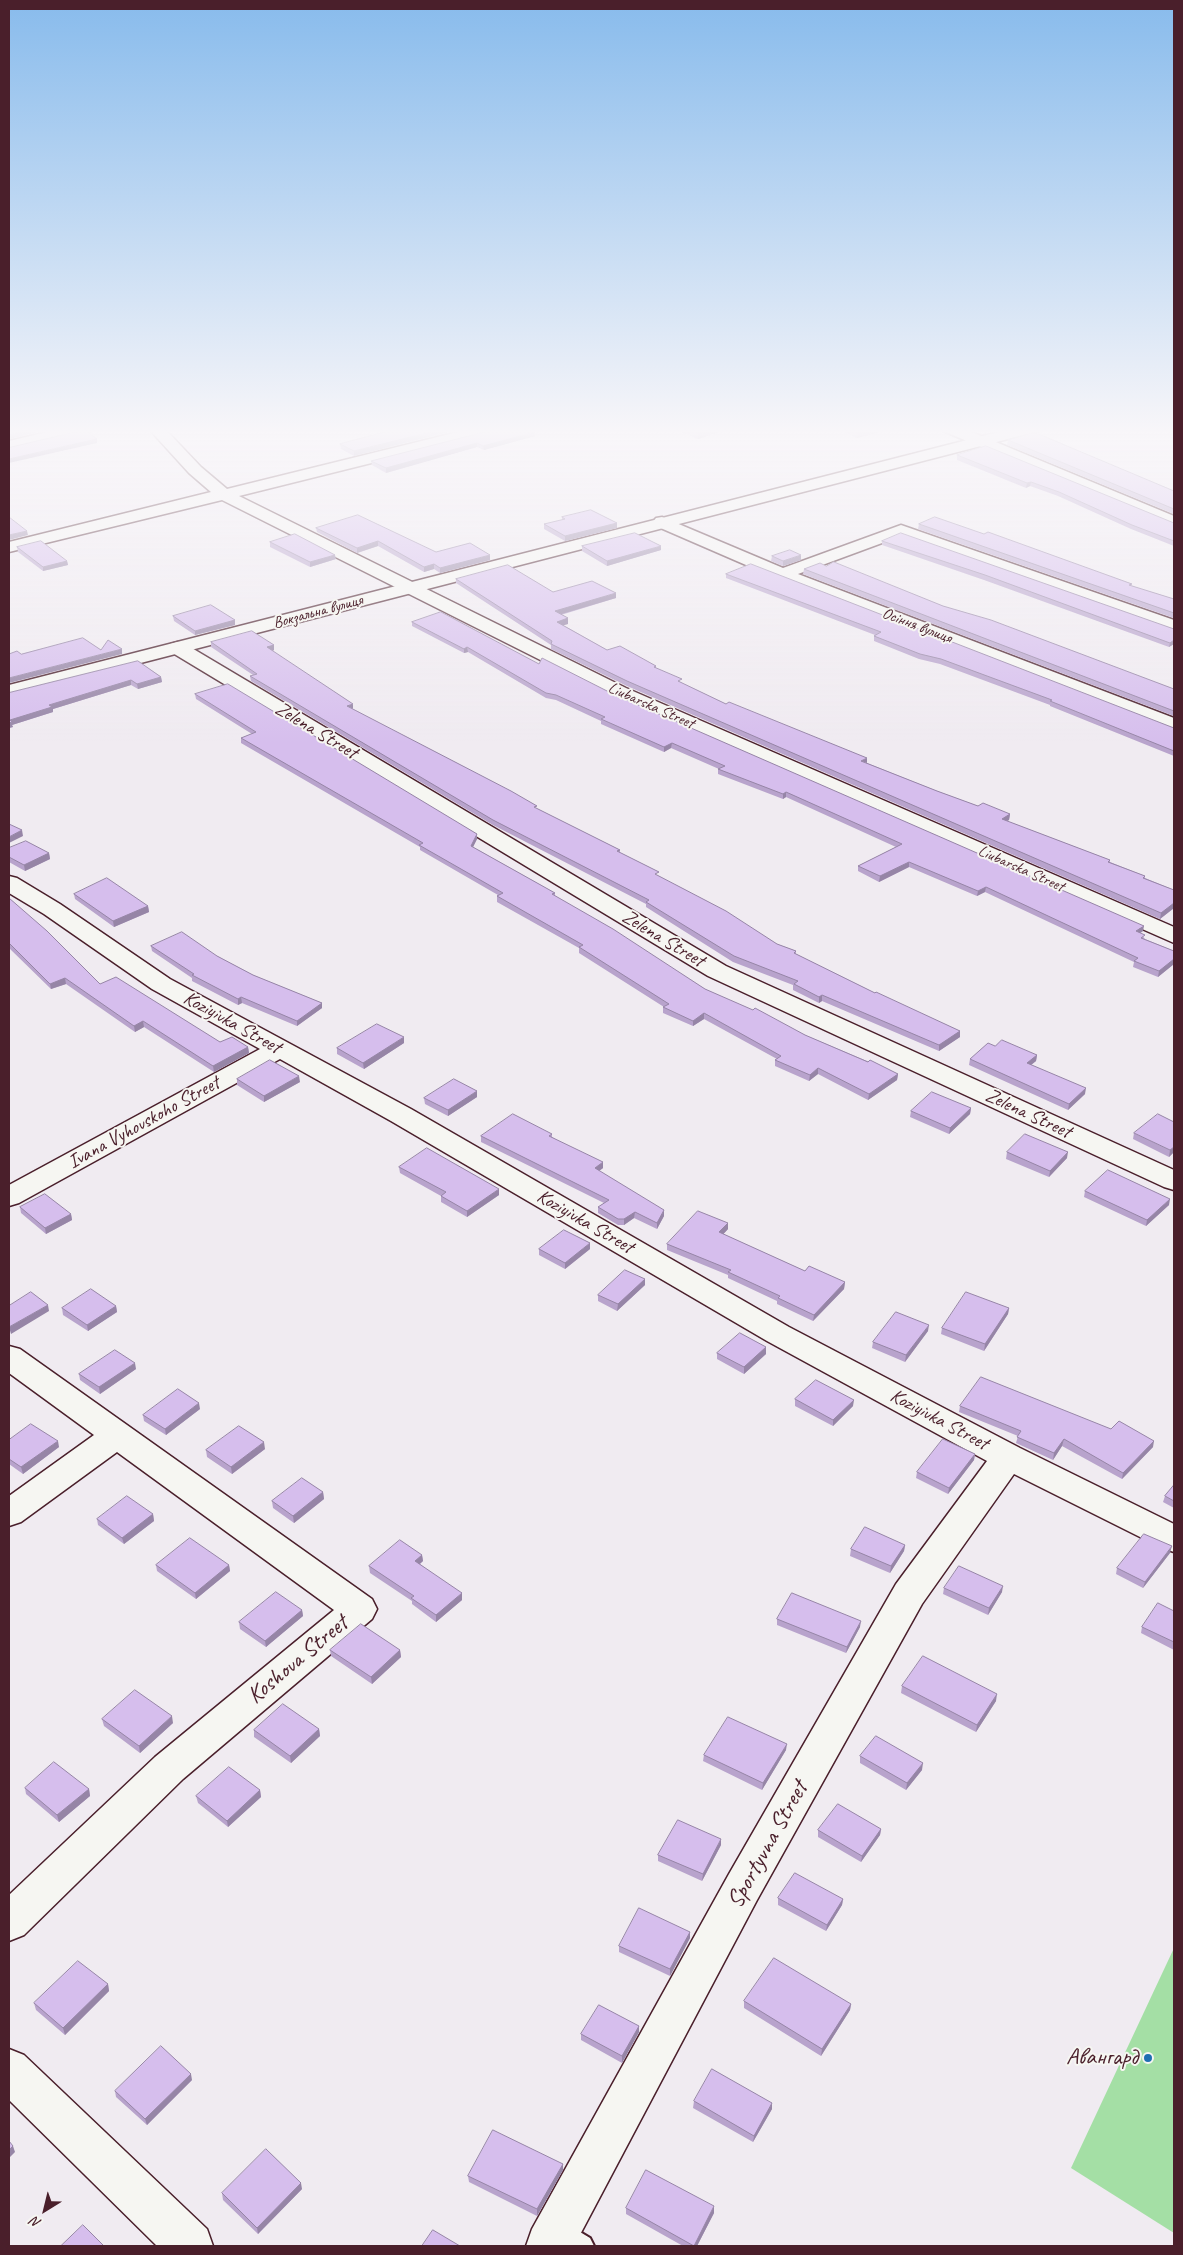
<!DOCTYPE html>
<meta charset="utf-8">
<style>
body{margin:0}
#map{position:relative;width:1183px;height:2255px;overflow:hidden;background:#f0ebf1;font-family:Caveat,sans-serif}
canvas{display:block}
.frame{position:absolute;inset:0;border:10px solid #4a1f2b;pointer-events:none}
.north{position:absolute;left:20px;top:2185px;width:50px;height:50px;-webkit-text-stroke:4px #f6f6f2;paint-order:stroke;rotate:216deg;font-size:14px;font-weight:700;line-height:20px;text-align:center;color:#4a1f2b}
.north::after{content:'';display:block;margin:auto;width:18px;height:22px;background:#4a1f2b;clip-path:polygon(50% 0,100% 100%,50% 72%,0 100%)}
</style>
<div id="map">
<canvas width="1183" height="2255"></canvas>
<div class="frame"></div>
<div class="north">N</div>
</div>
<script>
const c = document.querySelector('canvas').getContext('2d');
c.lineJoin = 'round';
function fillPath(path, color) { c.fillStyle = color; c.fill(path, 'evenodd'); }
function trace(path, color, width, dash) { c.strokeStyle = color; c.lineWidth = width; c.lineCap = dash ? 'butt' : 'round'; c.setLineDash(dash || []); c.stroke(path); }
function label(font, color, halo, rows, align = 'center') {
  c.font = font + ' Caveat,sans-serif'; c.lineWidth = 4; c.setLineDash([]); c.textBaseline = 'middle'; c.strokeStyle = halo; c.fillStyle = color; for (const [text, x, y, turn = 0] of rows) {
    c.save(); c.translate(x, y); c.rotate((+turn || 0) * Math.PI / 180); c.textAlign = isNaN(turn) ? turn : align; if (halo) c.strokeText(text, 0, 0); c.fillText(text, 0, 0); c.restore();
  }
}
const green = new Path2D(`
 M1174,1948V2233L1071,2168Z`);
const path = new Path2D(`
 M1052,431L1060,428`);
const service = new Path2D(`
 M560,2220L590,2238L594,2246C576,2246 556,2251 548,2232L552,2224Z`);
const minor = new Path2D(`
 M64,428H93L91,431L9,451V441Z
 M148,428H164L201,467L227,489L474,428H502L500,431L239,496L626,688L1174,927V943L612,696L222,500L9,552V542L211,492L189,473Z
 M941,428H962L1174,516V527L943,431Z
 M662,517L783,568L901,525L1174,620V632L901,536L798,574L1174,718V731L776,578L656,526L653,522L656,518Z
 M178,642L185,644L726,966L1174,1170V1190L1164,1187L708,976L171,652L168,648L171,644Z
 M9,876L17,878L60,904L170,979L411,1109L789,1327L1020,1448L1174,1524V1552L1162,1548L1014,1474L922,1604L757,1900L574,2246H526L532,2229L729,1874L896,1584L987,1461L767,1341L391,1121L280,1059L19,1203L9,1206V1185L260,1049L152,989L44,914L9,893Z
 M9,1346L20,1349L372,1599L377,1609L372,1619L183,1779L24,1935L9,1941V1895L155,1757L334,1610L117,1452L21,1522L9,1526V1496L94,1435L9,1373Z
 M9,2049L24,2055L207,2229L213,2246H157L9,2100Z`);
const secondary = new Path2D(`
 M1014,428H1041L1039,431L9,697V685Z`);
const wall = new Path2D(`
 M400,428L354,456L341,449L340,444Z
 M671,428H731L698,439Z
 M835,428H894L857,438Z
 M535,432V436L484,450L477,447L386,473L372,465L371,461Z
 M1008,440L1174,491V514L1007,445Z
 M957,455L1174,523V546L1131,529L1058,496L1030,486L1026,488L957,460Z
 M562,517L617,523V528L565,541L544,529V524L562,520Z
 M919,524L1131,586L1174,599V618L918,529Z
 M316,528L436,552L490,560L440,573L434,569L424,572L378,546L357,553L317,532Z
 M882,541L1174,629V644L1169,647L984,580L882,545Z
 M270,542L336,559L310,567L270,547Z
 M582,546L661,550L607,566L582,551Z
 M17,547L67,561L68,565L43,571L18,552Z
 M772,556L801,560L783,566L771,561Z
 M826,566L943,606L1174,689V716L803,574L804,569Z
 M726,574L1174,728V756L1050,706V705L940,664L919,659L874,641V636L875,635L726,578Z
 M456,579L553,592L616,598L561,615L568,618V624L563,625L607,650L656,666V668L682,683L726,704L867,763L937,791L978,806L1010,814L1009,820L1007,821L1110,860V862L1145,876V878L1174,890V908L1160,919L627,686L551,649V645L456,583Z
 M173,616L235,620V625L195,635L174,621Z
 M412,622L539,664L611,693L1143,931L1140,933L1145,939L1174,951V964L1158,977L1133,967L1134,962L985,892L977,896L909,867L879,882L858,871V866L896,847L786,797L783,799L718,774V769H719L671,748L664,752L601,724V721L556,700L546,698L468,652L464,653L412,626Z
 M211,642L274,645V650L273,651L353,709L537,809L620,850V853L658,876L777,944L796,951V954L875,993L960,1031V1037L939,1051L822,1001L819,1003L793,990V985L733,962L646,907V904L493,825L251,681L250,676L253,675L211,647Z
 M138,661L161,677L162,682L138,689L131,685L53,709V712L12,725L13,727L9,728V693Z
 M195,694L477,839L473,847L555,893V896L705,989L805,1035L898,1074L897,1080L868,1100L818,1074L809,1081L775,1066V1060L777,1059L704,1019L693,1026L663,1013V1007H664L579,953V948L497,902V896L498,895L420,850V847L241,743V738L252,734L196,699Z
 M9,848L49,853L50,859L25,871L9,862Z
 M74,894L148,906L149,912L114,927L75,899Z
 M9,898L100,984L220,1042L248,1047L249,1053L214,1072L144,1027L135,1032L66,984L51,989L9,948Z
 M151,946L217,956L253,975L322,1003V1008L297,1026L242,1003L238,1005L192,981V978L152,951Z
 M404,1043L364,1069L337,1054V1048Z
 M995,1046L1037,1055L1036,1061L1031,1065L1085,1094L1068,1110L969,1065L970,1059Z
 M237,1079L300,1082L264,1102L237,1085Z
 M477,1097L448,1116L425,1104L424,1098Z
 M971,1108L970,1114L949,1134L910,1117L911,1111Z
 M1134,1133L1174,1152L1169,1157L1133,1139Z
 M552,1134V1137L603,1168L599,1171L664,1216L657,1229L634,1218L624,1225H618L598,1213V1207L604,1203L481,1142V1136Z
 M1007,1152L1067,1158L1049,1177L1006,1159Z
 M399,1167L499,1195L467,1217L441,1202V1196L400,1173Z
 M1085,1191L1169,1205L1146,1226L1084,1197Z
 M20,1207L71,1214L72,1220L46,1234L21,1213Z
 M728,1223V1229L723,1234L805,1271L845,1282L844,1289L813,1321L777,1304V1301L728,1278V1275L667,1250V1244Z
 M539,1249H590L565,1269L539,1255Z
 M645,1279V1285L617,1311L598,1301V1295Z
 M116,1306L117,1312L88,1331L63,1315L62,1308Z
 M1009,1308L1008,1314L984,1351L941,1334L942,1328Z
 M928,1331L905,1362L872,1348L873,1342Z
 M766,1347V1354L744,1374L717,1359V1353Z
 M136,1369L100,1394L80,1380L79,1374Z
 M795,1399L853,1406L833,1426L795,1406Z
 M960,1406L1153,1447L1122,1479L1062,1446L1053,1460L1016,1443L1018,1436L959,1412Z
 M200,1409L166,1435L144,1421L143,1415Z
 M9,1440L59,1447L23,1474L9,1464Z
 M265,1449L232,1474L207,1457L206,1450Z
 M975,1454L974,1460L948,1494L916,1478L917,1472Z
 M1174,1485V1508L1163,1502L1165,1496Z
 M323,1492L324,1499L294,1523L273,1508L272,1501Z
 M153,1514L154,1521L124,1544L98,1525L97,1519Z
 M905,1545L904,1551L890,1573L850,1556L851,1549Z
 M1170,1553L1143,1588L1116,1574L1117,1568Z
 M422,1555L423,1561L420,1564L462,1600L436,1622L412,1604V1601L370,1573L369,1566Z
 M156,1565H229L230,1571L196,1599L157,1571Z
 M944,1588L1002,1592L988,1615L943,1594Z
 M302,1610L303,1616L266,1647L240,1629L239,1622Z
 M1174,1611V1650L1141,1633L1142,1627Z
 M777,1619L860,1627L846,1653L777,1625Z
 M330,1650H400L401,1657L372,1684L331,1656Z
 M902,1686L996,1701L976,1732L901,1693Z
 M102,1719L173,1723L140,1753L104,1726Z
 M319,1729L320,1736L291,1763L254,1737V1730Z
 M786,1750L762,1790L703,1761L704,1755Z
 M860,1756L922,1770L906,1790L860,1763Z
 M25,1788L89,1789L90,1796L59,1822L26,1794Z
 M260,1790L261,1797L228,1827L198,1803L196,1796Z
 M881,1829L880,1835L861,1862L818,1837V1830Z
 M721,1845L702,1881L658,1861V1855Z
 M778,1898L843,1899L842,1905L826,1931L778,1905Z
 M690,1932V1938L670,1976L619,1952V1946Z
 M108,1984L109,1991L65,2035L36,2010L34,2003Z
 M744,2001L851,2004L850,2010L821,2056L744,2008Z
 M639,2026V2032L622,2063L581,2040V2034Z
 M192,2080L147,2125L116,2097L115,2091Z
 M694,2101L772,2109L753,2142L693,2108Z
 M563,2164V2170L537,2216L469,2182L468,2176Z
 M302,2189L258,2234L223,2200L222,2193Z
 M626,2208L714,2213L697,2246H683L626,2214Z`);
const shadedWall = new Path2D(`
 M35,428H54L9,439V435Z
 M447,428H464L354,456V451Z
 M702,428H731L698,439V430Z
 M860,428H894L857,438L858,429Z
 M535,432V436L484,450L483,446Z
 M97,439V443L9,463V459Z
 M477,443V447L386,473V468Z
 M1031,482L1030,486L1026,488L1027,483Z
 M617,523V528L565,541V536Z
 M27,531L28,535L9,540V535Z
 M378,541V546L357,553V548Z
 M661,546V550L607,566V561Z
 M335,555L336,559L310,567V562Z
 M490,555V560L440,573V568Z
 M801,555V560L783,566V561Z
 M67,561L68,565L43,571V567Z
 M434,564V569L424,572V567Z
 M616,593V598L555,616V611Z
 M568,618V624L557,627V622Z
 M235,620V625L195,635V631Z
 M1174,640V644L1169,647L1170,643Z
 M274,645V650L268,652L267,647Z
 M467,647L468,652L464,653V649Z
 M122,649V654L9,683V678Z
 M161,677L162,682L138,689L137,684Z
 M131,680V685L53,709V712L12,725L13,727L9,728V723L10,720L49,705Z
 M353,704V709L347,706Z
 M672,743L671,748L664,752V747Z
 M867,758V763L861,761Z
 M786,792V797L783,799V794Z
 M1010,814L1009,820L1001,824L1002,819Z
 M22,830L23,836L9,843V837Z
 M477,834V839L471,851V846Z
 M49,853L50,859L25,871L24,865Z
 M909,862V867L879,882L880,876Z
 M986,887L985,892L977,896L978,891Z
 M1174,903V908L1160,919L1161,913Z
 M148,906L149,912L114,927L113,921Z
 M1144,926L1143,931L1135,937L1136,931Z
 M1174,959V964L1158,977L1159,971Z
 M65,978L66,984L51,989L50,984Z
 M822,995V1001L819,1003V997Z
 M241,997L242,1003L238,1005V999Z
 M322,1003V1008L297,1026V1021Z
 M704,1013V1019L693,1026V1021Z
 M143,1021L144,1027L135,1032L134,1026Z
 M960,1031V1037L939,1051V1045Z
 M404,1037V1043L364,1069L363,1063Z
 M248,1047L249,1053L214,1072L213,1066Z
 M1037,1055L1036,1061L1026,1069L1027,1063Z
 M818,1068V1074L809,1081L810,1075Z
 M898,1074L897,1080L868,1100L869,1094Z
 M299,1076L300,1082L264,1102V1096Z
 M1086,1088L1085,1094L1068,1110L1069,1104Z
 M477,1091V1097L448,1116V1110Z
 M971,1108L970,1114L949,1134L950,1128Z
 M1174,1147V1152L1169,1157L1170,1150Z
 M1068,1152L1067,1158L1049,1177L1050,1171Z
 M603,1162V1168L595,1174V1168Z
 M499,1189V1195L467,1217V1211Z
 M1170,1199L1169,1205L1146,1226L1147,1220Z
 M664,1210V1216L657,1229V1223Z
 M635,1212L634,1218L624,1225V1219Z
 M71,1214L72,1220L46,1234L45,1228Z
 M728,1223V1229L719,1239V1232Z
 M590,1243V1249L565,1269V1263Z
 M645,1279V1285L617,1311L618,1304Z
 M845,1282L844,1289L813,1321L814,1315Z
 M48,1305L49,1311L11,1334L9,1327Z
 M116,1306L117,1312L88,1331L87,1325Z
 M1009,1308L1008,1314L984,1351L985,1344Z
 M929,1325L928,1331L905,1362L906,1355Z
 M766,1347V1354L744,1374V1367Z
 M135,1363L136,1369L100,1394L99,1387Z
 M854,1400L853,1406L833,1426V1420Z
 M199,1403L200,1409L166,1435L165,1429Z
 M1064,1439L1062,1446L1053,1460L1054,1453Z
 M58,1441L59,1447L23,1474L21,1467Z
 M1154,1441L1153,1447L1122,1479L1123,1473Z
 M264,1442L265,1449L232,1474L231,1467Z
 M975,1454L974,1460L948,1494L949,1488Z
 M323,1492L324,1499L294,1523L293,1516Z
 M153,1514L154,1521L124,1544L122,1538Z
 M905,1545L904,1551L890,1573L891,1566Z
 M1172,1546L1170,1553L1143,1588L1145,1582Z
 M422,1555L423,1561L416,1567L415,1561Z
 M229,1565L230,1571L196,1599L195,1593Z
 M1003,1586L1002,1592L988,1615L989,1608Z
 M462,1593V1600L436,1622V1615Z
 M302,1610L303,1616L266,1647L265,1641Z
 M861,1621L860,1627L846,1653L847,1647Z
 M400,1650L401,1657L372,1684L371,1677Z
 M997,1694L996,1701L976,1732L977,1725Z
 M172,1716L173,1723L140,1753L139,1746Z
 M319,1729L320,1736L291,1763L290,1756Z
 M787,1744L786,1750L762,1790L763,1783Z
 M923,1763L922,1770L906,1790L907,1783Z
 M89,1789L90,1796L59,1822L57,1815Z
 M260,1790L261,1797L228,1827L227,1821Z
 M881,1829L880,1835L861,1862L862,1856Z
 M721,1839V1845L702,1881L703,1874Z
 M843,1899L842,1905L826,1931L827,1925Z
 M690,1932V1938L670,1976V1969Z
 M108,1984L109,1991L65,2035L63,2028Z
 M851,2004L850,2010L821,2056L822,2049Z
 M639,2026V2032L622,2063V2056Z
 M191,2074L192,2080L147,2125L145,2119Z
 M772,2103V2109L753,2142L754,2136Z
 M13,2146L15,2152L9,2158V2150Z
 M563,2164V2170L537,2216V2209Z
 M301,2183L302,2189L258,2234L257,2228Z
 M714,2206V2213L697,2246H694Z`);
const building = new Path2D(`
 M9,428H35L9,435Z
 M400,428H447L354,451L340,444Z
 M528,428L535,432L483,446L477,443L386,468L371,461L500,428Z
 M85,430L97,439L9,459V448Z
 M1033,433L1041,435L1174,491V509L1008,440Z
 M986,446L1174,523V541L1132,525L1059,492L1031,482L1027,483L957,455Z
 M591,510L617,523L565,536L544,524L565,519L562,517Z
 M358,515L436,552L470,543L490,555L440,568L434,564L424,567L378,541L357,548L316,528Z
 M9,517L27,531L9,535Z
 M935,517L984,534L988,532L1132,584L1129,585L1174,599V613L919,524Z
 M635,533L661,546L607,561L582,546Z
 M901,533L1174,629V640L1170,643L985,575L882,541Z
 M295,534L335,555L310,562L270,542Z
 M41,541L67,561L43,567L17,547Z
 M790,550L801,555L783,561L772,556Z
 M834,562L943,606L991,620L1174,689V711L804,569L820,563L826,566Z
 M751,564L1174,728V751L1050,701L1052,700L941,659L920,654L874,636L881,632L726,574Z
 M508,565L553,592L592,581L616,593L555,611L568,618L557,622L607,650L620,646L656,666L654,667L682,679L678,681L726,704L729,702L867,758L861,761L937,791L978,806L983,803L1010,814L1002,819L1110,860L1108,862L1145,876L1143,878L1174,890V903L1161,913L627,681L551,644L552,641L456,579Z
 M211,605L235,620L195,631L173,616Z
 M441,612L539,664L542,658L611,693L1144,926L1136,931L1145,935L1141,938L1174,951V959L1159,971L1134,961L1138,958L986,887L978,891L909,862L880,876L858,866L902,844L786,792L783,794L718,769L725,766L672,743L664,747L601,719L605,717L556,695L546,693L467,647L464,649L412,622Z
 M252,631L274,645L267,647L353,704L347,706L511,791L537,806L534,807L620,850L617,851L659,872L655,874L726,911L777,944L796,951L794,953L875,993L876,992L960,1031L939,1045L822,995L819,997L794,984L798,981L734,956L646,902L649,900L493,820L250,676L257,674L211,642Z
 M83,638L101,650L108,640L122,649L9,678V654L17,651L21,654Z
 M138,661L161,677L137,684L131,680L49,705L52,707L10,720L12,722L9,723V693Z
 M228,684L477,834L471,846L555,893L552,894L613,929L705,989L753,1010L755,1008L805,1035L868,1062L870,1060L898,1074L869,1094L818,1068L810,1075L775,1060L781,1056L704,1013L693,1021L663,1007L669,1004L579,947L583,945L497,896L503,893L419,845L423,843L241,738L256,732L195,694Z
 M9,824L22,830L9,837Z
 M26,841L49,853L24,865L9,857V848Z
 M107,878L148,906L113,921L74,894Z
 M9,898L47,931L100,984L116,977L220,1042L232,1037L248,1047L213,1066L143,1021L134,1026L65,978L50,984L9,943Z
 M182,932L217,956L253,975L322,1003L297,1021L241,997L238,999L192,975L194,974L151,946Z
 M377,1024L404,1037L363,1063L337,1048Z
 M1002,1040L1037,1055L1027,1063L1086,1088L1069,1104L970,1059L988,1043L995,1046Z
 M270,1060L299,1076L264,1096L237,1079Z
 M454,1079L477,1091L448,1110L424,1098Z
 M932,1092L971,1108L950,1128L911,1111Z
 M513,1114L552,1134L549,1136L603,1162L595,1168L664,1210L657,1223L635,1212L624,1219H618L598,1207L609,1200L481,1136Z
 M1158,1114L1174,1122V1147L1170,1150L1134,1133Z
 M1025,1134L1068,1152L1050,1171L1007,1152Z
 M427,1148L499,1189L467,1211L441,1196L446,1192L399,1167Z
 M1108,1170L1170,1199L1147,1220L1085,1191Z
 M45,1194L71,1214L45,1228L20,1207Z
 M698,1211L728,1223L719,1232L805,1271L809,1266L845,1282L814,1315L778,1298L780,1296L728,1272L731,1270L667,1244Z
 M564,1230L590,1243L565,1263L539,1249Z
 M625,1270L645,1279L618,1304L598,1295Z
 M91,1289L116,1306L87,1325L62,1308Z
 M31,1292L48,1305L9,1327V1306Z
 M966,1292L1009,1308L985,1344L942,1328Z
 M896,1312L929,1325L906,1355L873,1342Z
 M740,1333L766,1347L744,1367L717,1353Z
 M115,1350L135,1363L99,1387L79,1374Z
 M981,1377L1111,1429L1119,1421L1154,1441L1123,1473L1064,1439L1054,1453L1017,1437L1021,1431L960,1406Z
 M816,1380L854,1400L833,1420L795,1399Z
 M178,1389L199,1403L165,1429L143,1415Z
 M31,1424L58,1441L21,1467L9,1459V1440Z
 M239,1426L264,1442L231,1467L206,1450Z
 M943,1439L975,1454L949,1488L917,1472Z
 M302,1478L323,1492L293,1516L272,1501Z
 M1174,1485V1501L1165,1496Z
 M127,1496L153,1514L122,1538L97,1519Z
 M865,1527L905,1545L891,1566L851,1549Z
 M1144,1534L1172,1546L1145,1582L1117,1568Z
 M190,1538L229,1565L195,1593L156,1565Z
 M400,1540L422,1555L415,1561L462,1593L436,1615L411,1598L414,1596L369,1566Z
 M959,1566L1003,1586L989,1608L944,1588Z
 M276,1592L302,1610L265,1641L239,1622Z
 M792,1593L861,1621L847,1647L777,1619Z
 M1158,1603L1174,1611V1642L1142,1627Z
 M361,1624L400,1650L371,1677L330,1650Z
 M923,1656L997,1694L977,1725L902,1686Z
 M135,1690L172,1716L139,1746L102,1719Z
 M283,1704L319,1729L290,1756L254,1730Z
 M728,1717L787,1744L763,1783L704,1755Z
 M876,1736L923,1763L907,1783L860,1756Z
 M54,1762L89,1789L57,1815L25,1788Z
 M229,1767L260,1790L227,1821L196,1796Z
 M838,1804L881,1829L862,1856L818,1830Z
 M678,1820L721,1839L703,1874L658,1855Z
 M795,1873L843,1899L827,1925L778,1898Z
 M639,1908L690,1932L670,1969L619,1946Z
 M774,1958L851,2004L822,2049L744,2001Z
 M78,1961L108,1984L63,2028L34,2003Z
 M599,2005L639,2026L622,2056L581,2034Z
 M161,2046L191,2074L145,2119L115,2091Z
 M712,2069L772,2103L754,2136L694,2101Z
 M493,2130L563,2164L537,2209L468,2176Z
 M9,2141L13,2146L9,2150Z
 M266,2149L301,2183L257,2228L222,2193Z
 M646,2170L714,2206L694,2246L626,2208Z
 M83,2225L104,2246H61Z
 M433,2230L460,2246H422Z`);
const markers = [
 [1148,2058,5,"#1f6fb2"]
];
const farStreetnames = [
 ["Вокзальна вулиця",318,612,-15],
 ["Осіння вулиця",917,626,21],
 ["Liubarska Street",651,706,24],
 ["Liubarska Street",1021,869,24]
];
const streetNames = [
 ["Zelena Street",316,731,31],
 ["Zelena Street",663,939,31],
 ["Koziyivka Street",232,1023,29],
 ["Zelena Street",1028,1114,25],
 ["Ivana Vyhovskoho Street",144,1123,-29],
 ["Koziyivka Street",585,1222,30],
 ["Koziyivka Street",939,1420,28]
];
const nearStreetnames = [
 ["Koshova Street",298,1660,-40],
 ["Sportyvna Street",768,1845,-61]
];
const nearPoinames = [
 ["Авангард",1138,2058]
];
fillPath(green, '#a4dfa5');
trace(service, '#4a1f2b', 4);
trace(minor, '#4a1f2b', 3);
trace(secondary, '#4a1f2b', 3);
trace(path, '#4a1f2b', 2, [2.5, 2.5]);
fillPath(service, '#f6f6f2');
fillPath(minor, '#f6f6f2');
fillPath(secondary, '#f6f6f2');
fillPath(wall, '#b8a3cc');
fillPath(shadedWall, '#9685a6');
fillPath(building, '#d6beed');
trace(building, '#9685a6', 1);
const sky = c.createLinearGradient(0, 0, 0, 744);
sky.addColorStop(0, '#88bbec');
sky.addColorStop(0.58, '#f8f6f9');
sky.addColorStop(1, '#f8f6f900');
c.fillStyle = sky;
c.fillRect(0, 0, 1183, 744);
for (const [x, y, r, color] of markers) { const dot = new Path2D(); dot.arc(x, y, r, 0, 2 * Math.PI); c.fillStyle = color; c.fill(dot); trace(dot, '#f6f6f2', 2); }
label('16px', '#4a1f2b', '#f6f6f2', farStreetnames);
label('20px', '#4a1f2b', '#f6f6f2', streetNames);
label('24px', '#4a1f2b', '#f6f6f2', nearStreetnames);
label('24px', '#4a1f2b', '#f6f6f2', nearPoinames, 'right');
</script>
